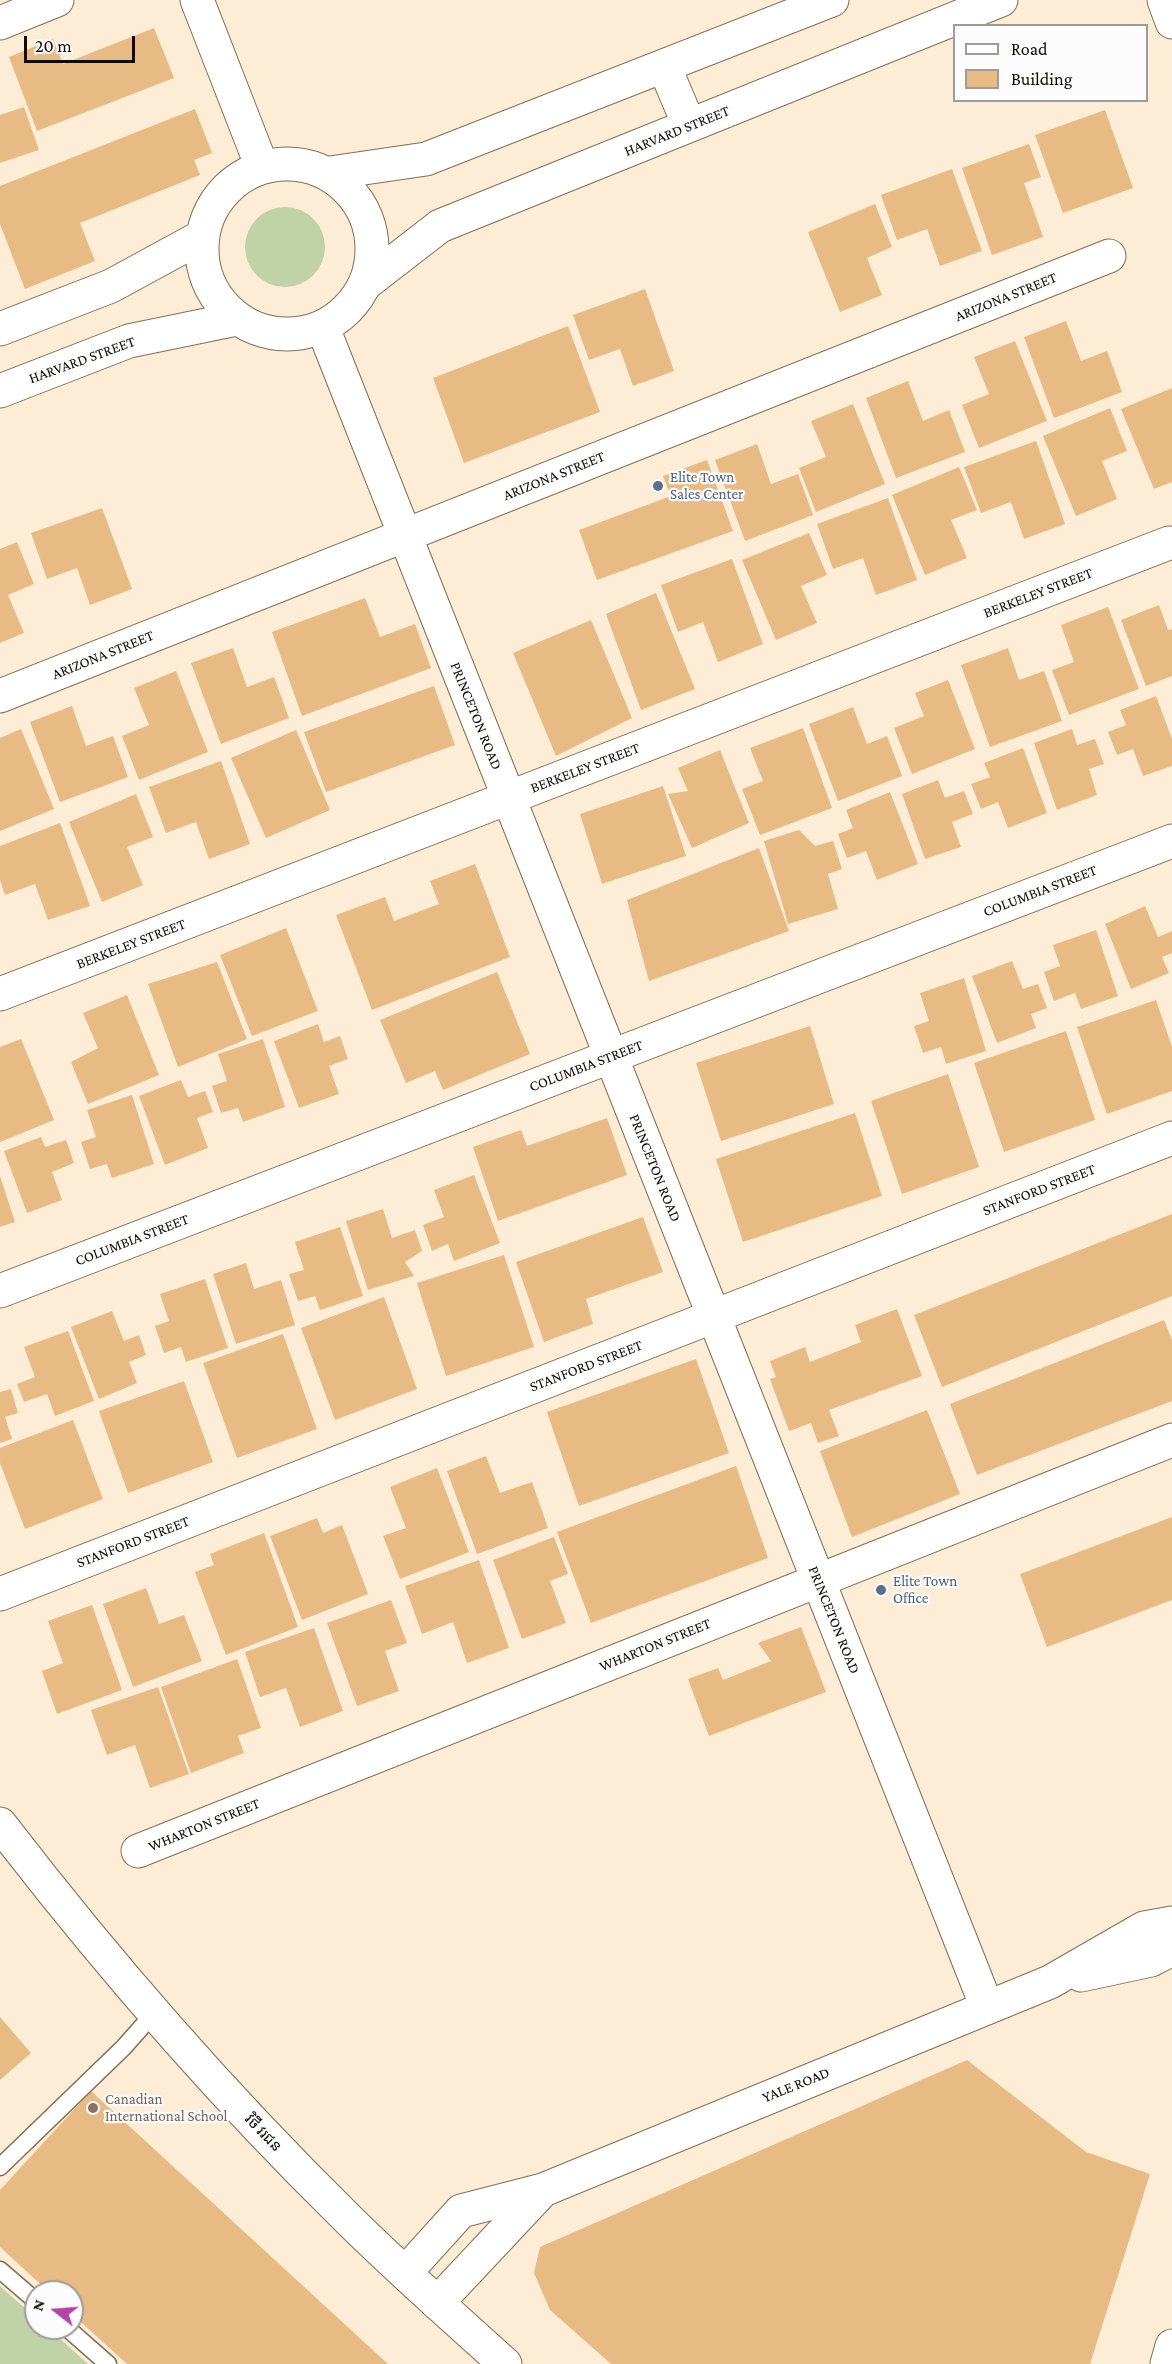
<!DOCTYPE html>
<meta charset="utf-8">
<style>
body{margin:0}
#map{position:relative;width:1172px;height:2364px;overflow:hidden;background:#fdecd6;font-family:"Crimson Pro",serif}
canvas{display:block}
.legend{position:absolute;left:953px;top:24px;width:195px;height:78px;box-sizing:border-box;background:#fcfcfc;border:2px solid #9e9b98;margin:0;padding:8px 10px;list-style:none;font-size:18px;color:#110a03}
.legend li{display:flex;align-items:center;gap:12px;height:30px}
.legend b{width:30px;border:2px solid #9e9b98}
.north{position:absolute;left:24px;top:2280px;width:60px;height:60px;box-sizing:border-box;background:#fcfcfc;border:2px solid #9e9b98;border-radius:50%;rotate:287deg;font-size:16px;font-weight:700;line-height:24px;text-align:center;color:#110a03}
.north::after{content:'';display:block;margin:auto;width:21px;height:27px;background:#b245a5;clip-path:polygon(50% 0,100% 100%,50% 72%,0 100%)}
.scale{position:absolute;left:24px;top:36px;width:111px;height:27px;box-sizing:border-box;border:3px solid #110a03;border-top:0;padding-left:8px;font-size:18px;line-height:21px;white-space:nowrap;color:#110a03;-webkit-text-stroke:4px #fcfcfc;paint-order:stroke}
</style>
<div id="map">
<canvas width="1172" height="2364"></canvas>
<ul class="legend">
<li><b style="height:8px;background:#fff"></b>Road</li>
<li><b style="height:16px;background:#e9bb84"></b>Building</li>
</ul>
<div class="north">N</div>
<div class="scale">20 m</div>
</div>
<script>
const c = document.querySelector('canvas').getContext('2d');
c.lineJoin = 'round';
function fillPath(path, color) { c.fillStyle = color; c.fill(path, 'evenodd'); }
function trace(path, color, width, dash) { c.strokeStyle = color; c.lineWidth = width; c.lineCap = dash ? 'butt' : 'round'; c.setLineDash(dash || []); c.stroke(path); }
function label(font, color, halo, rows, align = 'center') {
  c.font = font + ' "Crimson Pro","Noto Sans Khmer",serif'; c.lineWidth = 4.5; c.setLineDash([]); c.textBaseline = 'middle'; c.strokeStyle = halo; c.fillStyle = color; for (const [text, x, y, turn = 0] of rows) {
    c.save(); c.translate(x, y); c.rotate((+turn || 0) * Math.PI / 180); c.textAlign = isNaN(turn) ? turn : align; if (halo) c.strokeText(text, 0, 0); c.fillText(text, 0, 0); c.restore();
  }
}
const green = new Path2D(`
 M245 247a40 40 0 1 1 80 0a40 40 0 1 1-80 0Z
 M0,2286L36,2318V2328H48L88,2364H0Z`);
const building = new Path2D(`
 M154,28L174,78L37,131L9,57L53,39L63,64Z
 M24,107L39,150L0,163V115Z
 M195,109L212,153L194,160L200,175L80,223L95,261L25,289L0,224V186Z
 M1105,110L1133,188L1063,213L1035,135Z
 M1029,144L1041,177L1024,183L1043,237L992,255L962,168Z
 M952,169L982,251L940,266L927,229L897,240L881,195Z
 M875,204L892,247L867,258L882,295L840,312L808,232Z
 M645,289L674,371L633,386L620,349L589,360L573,315Z
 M1066,321L1081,361L1107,351L1122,392L1054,418L1024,337Z
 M568,326L600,412L464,463L433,378Z
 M1015,341L1047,421L979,448L962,405L989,394L974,357Z
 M908,381L923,421L949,410L965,452L896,478L866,398Z
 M1172,388V482L1154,489L1121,409Z
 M853,404L885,484L816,512L799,468L826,457L811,421Z
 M1110,408L1127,451L1102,461L1117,499L1076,516L1043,436Z
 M1036,441L1065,524L1024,539L1011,502L981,513L964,467Z
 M757,444L771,484L798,474L813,515L745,541L715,460Z
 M707,460L733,531L597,580L579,530L671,496L663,476Z
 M959,467L977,510L951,520L967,558L925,575L892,495Z
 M888,498L917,580L876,595L863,558L833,569L817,524Z
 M102,508L132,589L90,605L77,568L47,579L31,533Z
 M809,533L827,575L801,586L817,623L776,640L742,560Z
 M17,542L34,584L8,595L24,633L0,643V549Z
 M732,559L763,644L718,662L703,622L678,632L661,585Z
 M656,593L695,689L641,710L606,614Z
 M365,598L380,637L415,624L431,668L302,716L272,632Z
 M1159,605L1168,630L1172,629V676L1146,686L1121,620Z
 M1108,607L1139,689L1069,715L1052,670L1074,662L1061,625Z
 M591,620L632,718L556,756L513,653Z
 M233,648L247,687L274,677L289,718L221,744L191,663Z
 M1008,648L1019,680L1044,671L1062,721L990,747L961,665Z
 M176,671L208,752L139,780L122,736L149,725L134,688Z
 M948,680L975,749L912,774L894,728L924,716L915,693Z
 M434,686L455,745L326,792L304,732Z
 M1156,696L1172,739V766L1143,776L1133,749L1117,755L1108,732L1126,725L1120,710Z
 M72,706L86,746L113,736L128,777L60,802L30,722Z
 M853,707L867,744L887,736L902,776L838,801L809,724Z
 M803,728L832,808L760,835L742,789L763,781L750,748Z
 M21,729L54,809L0,831V738Z
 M1072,729L1077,745L1095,739L1104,764L1089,769L1097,795L1057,810L1034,743Z
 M296,730L330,810L266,838L231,758Z
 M1023,748L1047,813L1008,828L998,802L981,809L971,784L990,777L984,763Z
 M720,750L749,823L692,848L668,794L688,791L678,768Z
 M221,761L250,844L209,859L196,822L166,833L149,787Z
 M938,780L945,798L964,791L973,814L952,822L961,847L925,859L902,794Z
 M663,786L686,856L602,884L580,814Z
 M890,792L918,864L877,880L866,851L847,858L838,834L853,828L846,810Z
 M136,794L153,837L127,847L143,885L102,902L69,822Z
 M60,823L90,906L48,920L35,884L5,895L0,880V846Z
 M799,830L815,846L833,841L842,869L828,874L838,909L788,924L764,841Z
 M759,848L789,931L649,981L627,900Z
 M475,864L510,957L372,1010L336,915L385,897L394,921L439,904L430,881Z
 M1145,906L1158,937L1172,931V953L1162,957L1169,973L1131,989L1105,924Z
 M286,928L318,1011L252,1036L220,955Z
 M1096,930L1118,996L1081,1009L1075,993L1054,1001L1044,972L1060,966L1053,945Z
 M1012,961L1023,989L1038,984L1047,1008L1031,1014L1036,1028L997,1043L972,976Z
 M217,962L247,1039L178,1067L148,984Z
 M497,972L530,1054L443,1090L435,1071L406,1083L380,1020Z
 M964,978L986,1051L946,1064L941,1047L923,1053L914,1026L929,1021L920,993Z
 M127,995L159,1075L88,1104L71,1062L98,1048L83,1013Z
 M1156,1000L1172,1047V1091L1107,1114L1077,1027Z
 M318,1024L324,1042L340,1036L348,1059L329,1066L339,1094L299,1108L274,1041Z
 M810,1026L834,1104L721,1141L696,1063Z
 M1066,1031L1095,1120L1004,1152L974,1063Z
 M21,1039L54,1120L0,1142V1047Z
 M263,1039L285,1107L243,1122L238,1108L221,1113L212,1086L227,1081L218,1054Z
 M948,1074L979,1167L902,1194L871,1101Z
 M181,1080L188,1097L205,1091L213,1112L197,1118L208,1148L165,1165L139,1096Z
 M132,1095L154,1164L112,1178L107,1164L90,1169L81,1142L96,1137L87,1110Z
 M855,1113L882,1196L743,1242L716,1159Z
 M607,1118L627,1175L498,1221L473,1147L521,1130L527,1146Z
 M41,1137L45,1147L66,1140L74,1163L52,1172L62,1200L27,1213L4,1151Z
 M474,1175L500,1243L454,1261L448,1244L432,1251L423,1225L444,1217L434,1190Z
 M0,1176L15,1222L0,1227Z
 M383,1209L392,1238L415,1230L422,1251L405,1262L414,1276L368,1290L346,1221Z
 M1172,1214V1296L942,1387L914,1315Z
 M643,1217L663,1272L586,1299L593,1324L544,1342L516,1262Z
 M340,1227L363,1296L320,1310L315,1296L298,1301L289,1274L304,1270L295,1242Z
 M504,1255L534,1347L446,1376L417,1283Z
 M246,1263L254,1289L281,1280L295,1325L236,1344L213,1274Z
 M205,1279L228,1348L186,1362L181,1347L164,1353L155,1326L169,1321L160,1294Z
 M384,1297L417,1389L335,1420L301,1328Z
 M897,1309L922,1376L829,1410L839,1436L818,1443L811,1423L789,1431L770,1379L776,1377L770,1361L805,1347L810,1362L861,1342L855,1325Z
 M112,1311L124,1341L139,1335L146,1355L129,1362L137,1383L99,1399L71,1327Z
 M1164,1320L1172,1340V1401L977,1475L950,1404Z
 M68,1331L94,1401L55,1416L47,1394L24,1402L17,1384L35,1377L24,1347Z
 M283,1334L317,1429L237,1458L203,1363Z
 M696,1359L729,1453L579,1506L547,1412Z
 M184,1381L213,1462L128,1493L99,1411Z
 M11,1389L18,1413L5,1417L12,1439L0,1443V1392Z
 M927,1410L960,1494L852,1537L820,1451Z
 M73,1420L103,1499L25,1529L0,1463V1448Z
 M486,1456L500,1493L532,1482L548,1528L477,1554L447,1471Z
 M736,1466L768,1558L591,1623L557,1532Z
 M437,1468L469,1552L400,1579L383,1536L406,1528L390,1487Z
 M1172,1517V1600L1047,1647L1020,1574Z
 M317,1518L323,1533L342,1525L368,1594L302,1620L270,1536Z
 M264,1533L298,1627L226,1655L195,1572L214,1565L210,1554Z
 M554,1537L568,1574L550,1581L566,1623L522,1639L493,1560Z
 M479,1560L509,1648L467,1663L453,1622L422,1634L405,1586Z
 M146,1588L159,1624L184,1615L202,1661L133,1687L103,1604Z
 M391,1600L407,1643L385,1651L399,1691L357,1706L327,1623Z
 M92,1605L122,1690L57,1714L42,1671L63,1663L48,1621Z
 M801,1627L826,1692L709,1736L688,1679L718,1668L723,1680L771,1661L758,1643Z
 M314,1628L343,1711L300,1727L286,1688L260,1697L245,1652Z
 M237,1659L261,1728L238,1736L244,1753L191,1773L161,1687Z
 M158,1687L189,1774L150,1788L135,1745L107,1755L91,1710Z
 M0,2017L31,2053L0,2080Z
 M967,2060L1086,2152L1150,2174L1090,2364H611L550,2310L534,2273L540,2247Z
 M91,2091L388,2364H127L72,2314V2292H49L0,2247V2190Z`);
const service = new Path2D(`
 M0,2167L124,2047L154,2013
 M0,2270L36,2301
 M67,2328L108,2364`);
const minor = new Path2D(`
 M197,0L262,167
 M0,23L57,0
 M664,66L689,125
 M202 249a85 85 0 1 1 170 0a85 85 0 1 1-170 0Z
 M330,173L426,159L832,0
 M365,284L440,226L1001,0
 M323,328L987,2007
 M0,329L111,286L201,237
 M0,391L129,341L236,319
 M0,696L1109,256
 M0,994L1169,543
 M0,1291L1172,841
 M0,1594L1172,1138
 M138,1851L1172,1440
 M1081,1975L1151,1960L1172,1949
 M405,2273L461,2211L543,2190L1050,1982L1144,1928L1172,1923
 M437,2303L543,2190`);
const tertiary = new Path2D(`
 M0,1824C106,1962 221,2094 345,2216C396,2267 451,2315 505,2364`);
const secondary = new Path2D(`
 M1164,0L1172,22
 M1167,2364L1172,2346`);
const markers = [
 [658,486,6,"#5c6f8a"],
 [881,1590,6,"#5c6f8a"],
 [93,2108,6,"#8d6e63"]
];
const streetNames = [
 ["HARVARD STREET",677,131,-22],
 ["ARIZONA STREET",1006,297,-22],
 ["HARVARD STREET",82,360,-20],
 ["ARIZONA STREET",554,476,-22],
 ["BERKELEY STREET",1038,593,-21],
 ["ARIZONA STREET",103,655,-22],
 ["PRINCETON ROAD",476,716,68],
 ["BERKELEY STREET",585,768,-21],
 ["COLUMBIA STREET",1040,891,-21],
 ["BERKELEY STREET",131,944,-21],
 ["COLUMBIA STREET",586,1066,-21],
 ["PRINCETON ROAD",655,1168,68],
 ["STANFORD STREET",1039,1190,-21],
 ["COLUMBIA STREET",132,1240,-21],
 ["STANFORD STREET",586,1366,-21],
 ["STANFORD STREET",133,1542,-21],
 ["PRINCETON ROAD",834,1620,68],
 ["WHARTON STREET",655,1645,-22],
 ["WHARTON STREET",204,1825,-22],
 ["YALE ROAD",796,2085,-22],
 ["វិថី វរជន",263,2133,46]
];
const serviceNames = [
 ["Elite Town",670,477],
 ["Sales Center",670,494],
 ["Elite Town",893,1581],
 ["Office",893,1598]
];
const educationNames = [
 ["Canadian",105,2099],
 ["International School",105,2116]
];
fillPath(green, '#c1d1a8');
fillPath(building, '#e9bb84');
trace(service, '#816e56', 19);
trace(minor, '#816e56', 35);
trace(tertiary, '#816e56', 35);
trace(secondary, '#816e56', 35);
trace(service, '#fff', 16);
trace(minor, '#fff', 33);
trace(tertiary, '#fff', 33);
trace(secondary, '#fff', 33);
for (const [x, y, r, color] of markers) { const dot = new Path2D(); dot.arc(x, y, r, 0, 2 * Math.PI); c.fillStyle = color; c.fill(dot); trace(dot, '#fcfcfc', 2); }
label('15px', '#110a03', '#fcfcfc', streetNames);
label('15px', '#4e5e75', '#fcfcfc', serviceNames, 'left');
label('15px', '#785e54', '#fcfcfc', educationNames, 'left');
</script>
